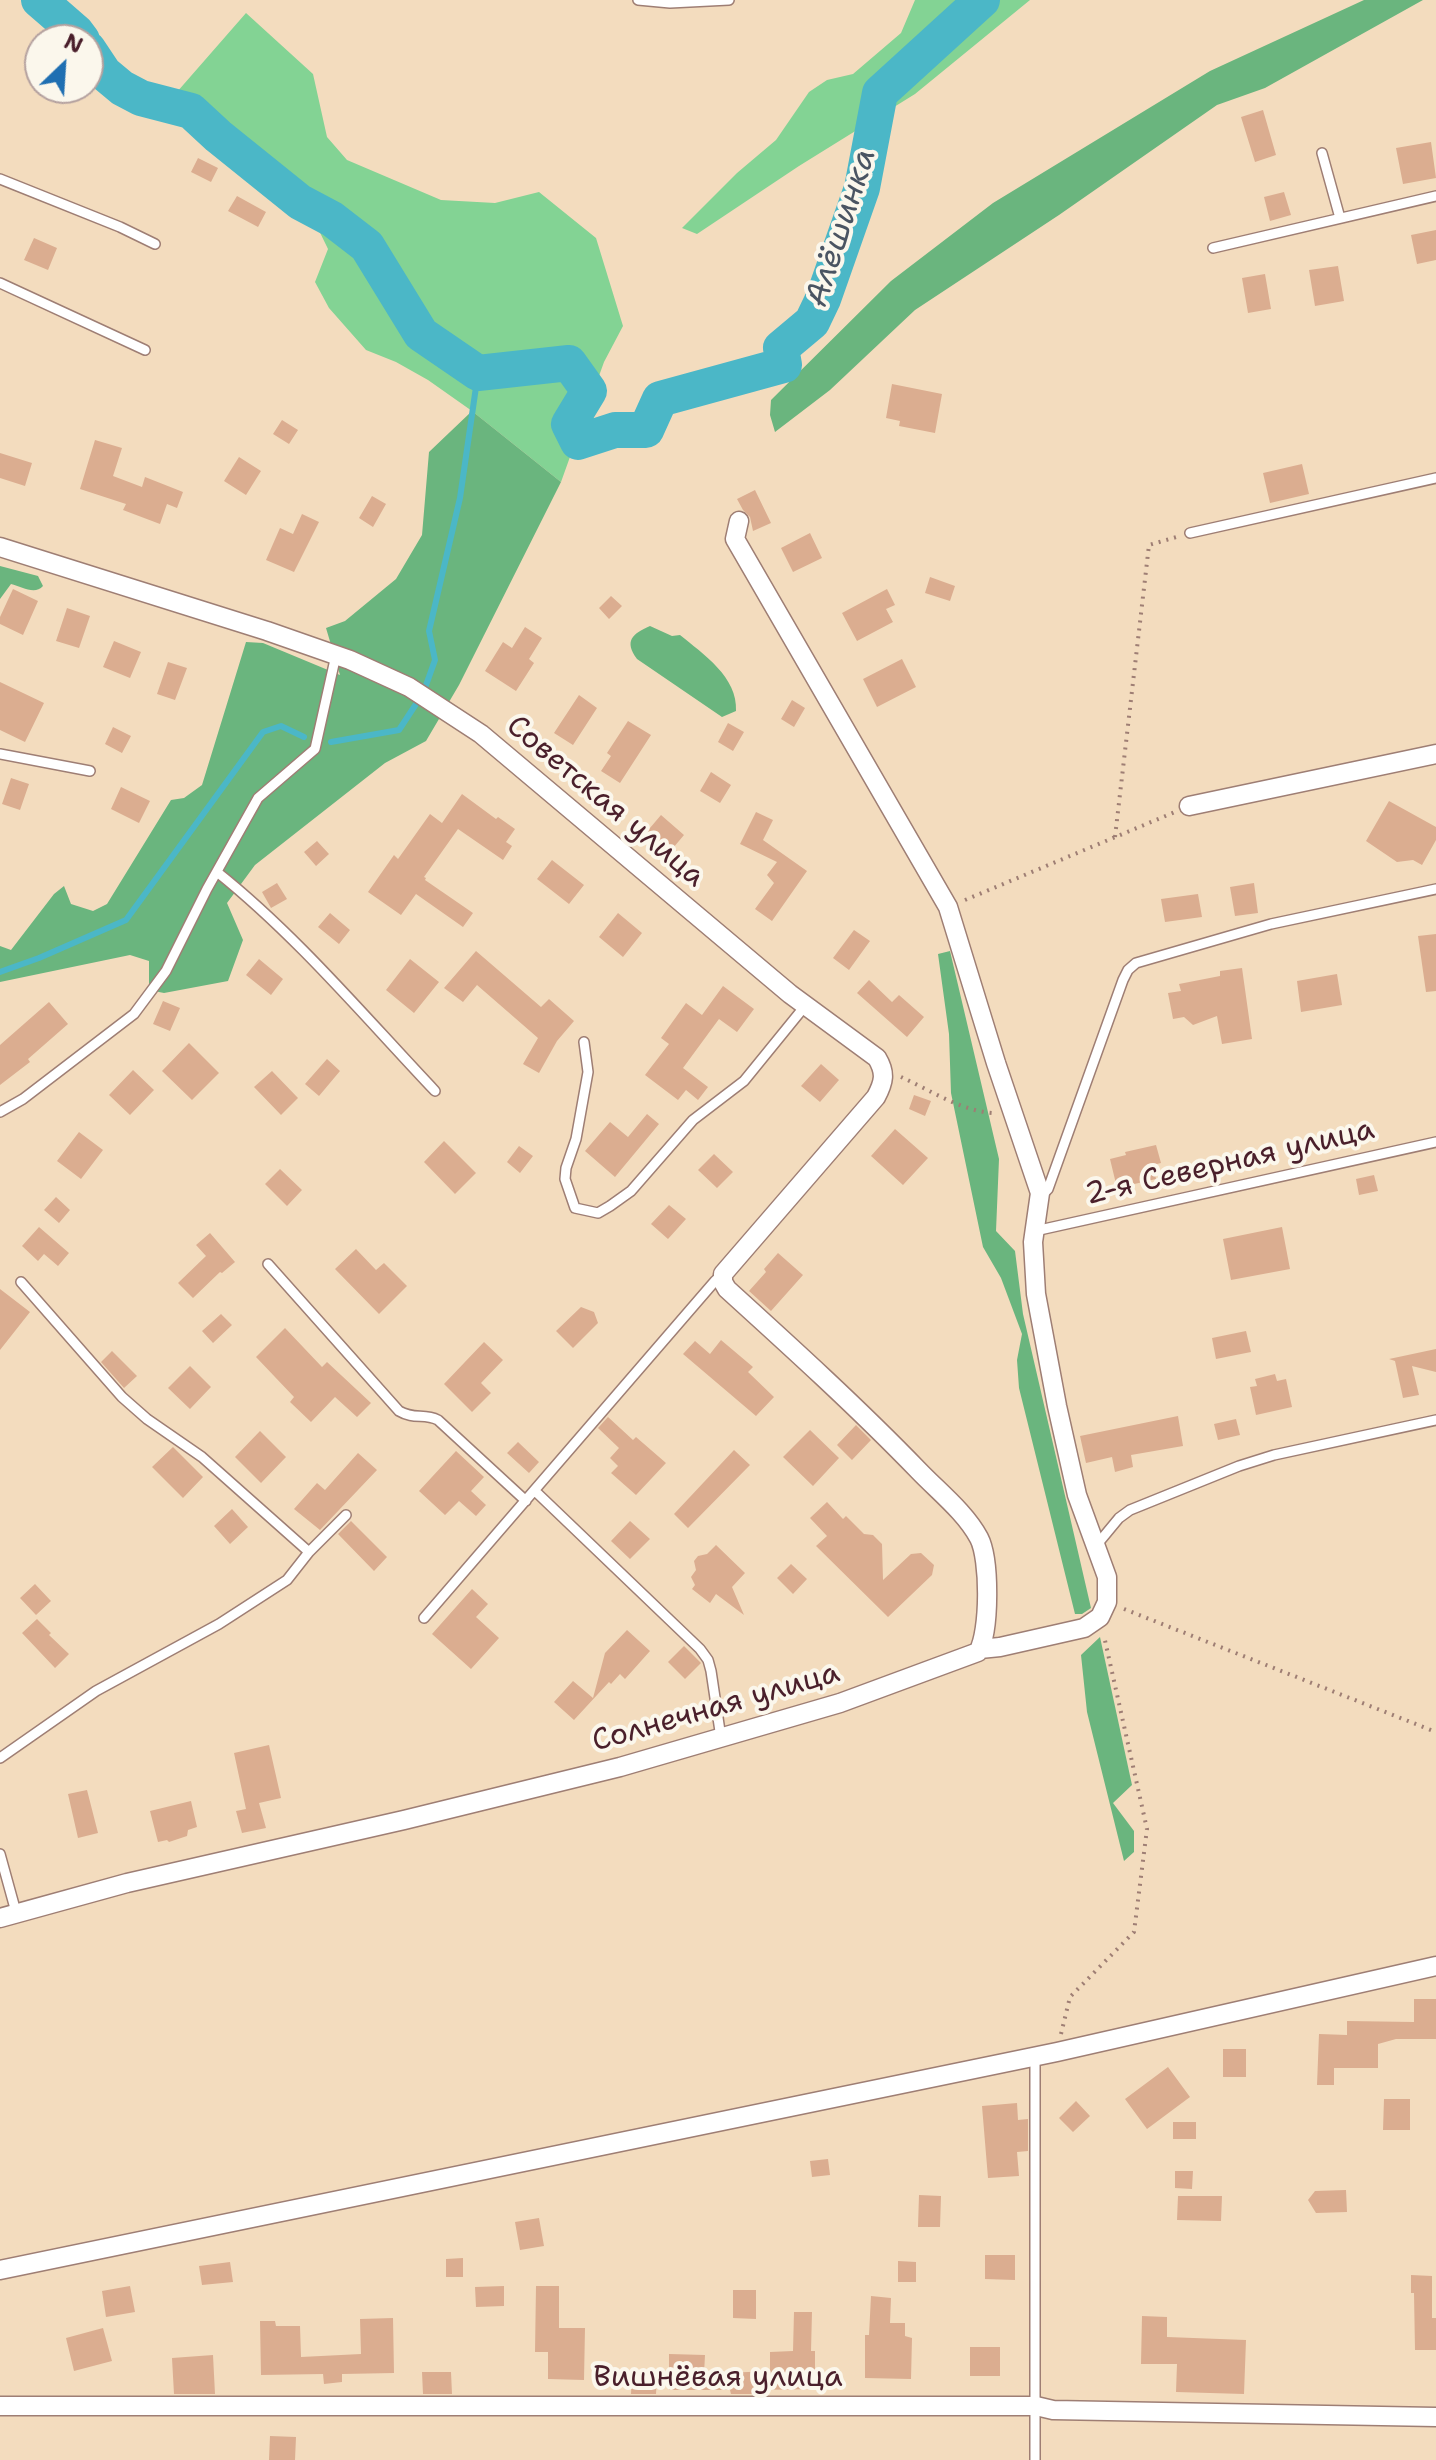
<!DOCTYPE html>
<meta charset="utf-8">
<style>
body{margin:0}
#map{position:relative;width:1436px;height:2460px;overflow:hidden;background:#f3dcbe;font-family:"Shantell Sans",sans-serif}
canvas{display:block}
.north{position:absolute;left:24px;top:24px;width:80px;height:80px;box-sizing:border-box;background:#fbf7ec;border:2px solid #b4a19f;border-radius:50%;rotate:25deg;font-size:22px;font-weight:700;line-height:32px;text-align:center;color:#4a1f2b}
.north::after{content:'';display:block;margin:auto;width:28px;height:36px;background:#1f6fb2;clip-path:polygon(50% 0,100% 100%,50% 72%,0 100%)}
</style>
<div id="map">
<canvas width="1436" height="2460"></canvas>
<div class="north">N</div>
</div>
<script>
const c = document.querySelector('canvas').getContext('2d');
c.lineJoin = 'round';
function fillPath(path, color) { c.fillStyle = color; c.fill(path, 'evenodd'); }
function trace(path, color, width, dash) { c.strokeStyle = color; c.lineWidth = width; c.lineCap = dash ? 'butt' : 'round'; c.setLineDash(dash || []); c.stroke(path); }
function label(font, color, halo, rows, align = 'center') {
  c.font = font + ' "Shantell Sans",sans-serif'; c.lineWidth = 8; c.setLineDash([]); c.textBaseline = 'middle'; c.strokeStyle = halo; c.fillStyle = color; for (const [text, x, y, turn = 0] of rows) {
    c.save(); c.translate(x, y); c.rotate((+turn || 0) * Math.PI / 180); c.textAlign = isNaN(turn) ? turn : align; if (halo) c.strokeText(text, 0, 0); c.fillText(text, 0, 0); c.restore();
  }
}
const green = new Path2D(`
 M915,0H1030L915,94L799,166L697,234L682,228L737,173L776,140L809,92L827,80L853,74L901,33Z
 M246,13L313,74L327,137L347,160L441,200L495,203L539,192L596,238L623,326L604,362L561,482L472,411L428,380L396,362L366,350L329,308L315,282L328,249L309,210L237,149L170,100Z`);
const forest = new Path2D(`
 M1364,0H1423L1265,88L1217,105L1059,215L915,310L830,390L775,432L770,415L771,400L891,281L993,203L1210,71Z
 M472,411L561,482L459,685L426,741L385,763L255,865L227,903L243,940L228,981L164,993L149,990V961L130,955L0,982V946L11,950L54,894L64,886L71,904L93,911L107,904L171,800L184,798L202,785L246,642L263,643L340,675L326,628L345,621L396,579L422,535L429,452Z
 M0,566L38,576L43,586C35,595 22,587 11,584L0,599Z
 M650,626L672,636L680,635C703,654 738,677 736,711L722,717L637,659C624,641 632,634 650,626Z
 M950,951L999,1159L996,1231L1015,1251L1023,1314L1091,1608L1082,1614H1075L1019,1388L1017,1360L1022,1334L1001,1278L983,1247L951,1093L949,1034L938,954Z
 M1100,1637L1132,1785L1113,1803L1134,1831V1852L1124,1861L1087,1712L1081,1655Z`);
const stream = new Path2D(`
 M425,688L435,660L429,631L460,498L478,373
 M331,742L399,730L418,701
 M0,972L39,958L126,920L263,732L281,726L304,737`);
const river = new Path2D(`
 M39,0L76,32L82,40
 M88,49L104,73L122,88L141,98L191,111L218,136L300,202L332,219L367,246L421,334L478,373L569,363L589,391L569,424L578,442L615,430H646L660,399L784,365L781,348L812,322L823,299L862,188L880,93L982,0`);
const building = new Path2D(`
 M1263,110L1276,155L1255,162L1241,117Z
 M1431,142L1436,178L1403,184L1396,148Z
 M198,158L218,168L211,182L191,172Z
 M1284,192L1291,215L1270,221L1264,197Z
 M237,196L266,212L258,227L228,211Z
 M1436,230V260L1417,264L1411,235Z
 M34,238L57,248L48,270L24,260Z
 M1338,266L1344,301L1315,306L1309,270Z
 M1265,274L1271,309L1248,313L1242,278Z
 M892,384L942,394L935,433L899,426L900,421L886,418Z
 M282,420L298,430L289,444L273,434Z
 M95,440L122,448L113,476L142,487L145,477L183,492L177,508L167,504L160,524L123,510L126,504L80,489Z
 M0,453L32,463L25,486L0,478Z
 M239,457L261,471L246,495L224,481Z
 M1302,464L1309,494L1270,503L1263,473Z
 M755,490L771,523L753,531L750,517L743,510L737,499Z
 M372,496L386,504L373,527L359,518Z
 M302,514L319,522L294,572L266,560L280,528L293,534Z
 M810,533L822,558L793,572L781,548Z
 M930,577L955,586L950,601L925,593Z
 M13,589L38,601L23,635L0,624V617Z
 M887,589L895,605L886,609L893,622L857,641L842,613Z
 M611,596L622,606L609,619L599,608Z
 M67,608L90,616L79,648L56,641Z
 M525,627L542,638L529,659L534,663L516,691L485,671L503,642L512,648Z
 M114,641L141,652L130,678L103,667Z
 M902,659L916,687L877,707L863,679Z
 M168,662L187,668L175,700L157,694Z
 M0,682L44,703L25,742L0,730Z
 M579,695L597,708L573,745L554,733Z
 M792,700L805,708L794,727L781,719Z
 M628,721L651,735L620,783L601,771L611,756L607,753Z
 M728,723L744,732L733,751L718,742Z
 M113,727L131,736L122,753L105,744Z
 M711,772L731,785L720,803L700,791Z
 M11,778L29,784L20,810L2,804Z
 M121,787L150,801L139,823L111,809Z
 M462,794L496,819L498,817L515,829L506,842L512,846L503,860L458,829L424,877L426,878L425,880L473,913L463,927L416,894L401,915L368,892L394,855L398,859L430,814L442,823Z
 M1389,801L1436,827V840L1422,865L1413,860L1397,862L1366,841Z
 M756,812L773,820L763,840L807,871L772,921L755,909L774,883L767,875L777,862L740,844Z
 M661,815L684,835L668,854L644,835Z
 M317,841L329,854L316,866L304,852Z
 M552,860L584,885L569,904L537,879Z
 M277,883L287,899L271,908L262,892Z
 M1254,883L1258,913L1235,916L1230,887Z
 M1198,894L1202,917L1165,922L1161,899Z
 M330,913L350,930L339,944L318,927Z
 M618,913L642,933L623,957L599,937Z
 M854,930L870,941L849,970L833,958Z
 M1436,934V991L1426,992L1418,936Z
 M476,951L541,1007L549,999L574,1021L557,1041L539,1073L523,1064L538,1038L477,985L463,1002L444,988Z
 M259,959L283,979L271,995L246,975Z
 M410,959L439,982L414,1013L386,990Z
 M1242,968L1252,1039L1222,1044L1217,1016L1193,1025L1184,1017L1173,1019L1168,993L1181,991L1179,984L1220,976V971Z
 M1337,974L1342,1005L1301,1012L1297,981Z
 M869,980L892,1002L899,995L924,1017L907,1037L857,993Z
 M723,986L754,1009L737,1032L719,1019L683,1068L708,1087L698,1100L686,1090L678,1100L645,1075L669,1044L661,1038L686,1003L702,1015Z
 M163,1001L180,1008L170,1031L153,1024Z
 M49,1002L68,1024L28,1059L30,1062L0,1085V1045Z
 M189,1043L219,1073L192,1100L162,1071Z
 M327,1059L340,1071L319,1096L305,1084Z
 M821,1064L839,1080L820,1102L801,1086Z
 M133,1070L154,1090L130,1115L109,1095Z
 M272,1071L298,1098L281,1115L254,1087Z
 M914,1095L931,1101L925,1116L909,1109Z
 M647,1114L659,1124L615,1177L585,1151L610,1122L628,1137Z
 M895,1129L928,1158L903,1185L871,1156Z
 M79,1132L103,1150L81,1179L57,1161Z
 M444,1141L476,1173L455,1194L424,1162Z
 M1156,1145L1161,1163L1153,1165L1156,1179L1117,1188L1110,1159L1126,1155L1125,1152Z
 M519,1146L533,1156L520,1173L507,1162Z
 M714,1154L733,1172L717,1188L698,1170Z
 M280,1169L302,1190L287,1206L265,1184Z
 M1374,1175L1378,1191L1359,1195L1356,1179Z
 M56,1197L70,1210L59,1223L44,1210Z
 M669,1205L686,1219L668,1239L651,1224Z
 M39,1227L69,1253L58,1266L44,1254L38,1261L22,1246Z
 M1282,1227L1290,1269L1231,1280L1223,1239Z
 M210,1233L235,1262L222,1273L220,1272L193,1298L178,1283L206,1256L196,1245Z
 M356,1249L376,1270L384,1263L407,1286L379,1314L335,1269Z
 M778,1253L803,1275L771,1311L749,1291L766,1272L764,1269Z
 M0,1289L30,1312L0,1350Z
 M581,1307L594,1312L598,1323L573,1348L556,1331Z
 M221,1314L232,1325L213,1343L202,1331Z
 M285,1328L322,1367L327,1362L371,1403L357,1417L335,1397L311,1422L290,1402L294,1397L256,1357Z
 M1246,1331L1251,1352L1216,1359L1212,1338Z
 M721,1340L753,1367L748,1372L774,1397L756,1416L683,1354L695,1341L710,1354Z
 M484,1342L503,1360L481,1383L491,1393L472,1412L444,1384Z
 M1436,1349V1372L1412,1366L1419,1395L1403,1398L1395,1361L1389,1359Z
 M112,1351L137,1376L124,1388L101,1362Z
 M190,1366L211,1387L190,1409L168,1388Z
 M1275,1374L1277,1381L1286,1379L1292,1407L1256,1415L1250,1387L1257,1386L1255,1379Z
 M1178,1416L1183,1446L1131,1455L1133,1467L1115,1472L1112,1457L1086,1463L1080,1436Z
 M608,1417L633,1440L636,1437L666,1463L636,1495L611,1473L618,1466L610,1458L619,1448L598,1428Z
 M1236,1419L1240,1435L1218,1440L1214,1424Z
 M856,1425L871,1440L852,1460L837,1445Z
 M810,1430L839,1458L813,1486L783,1457Z
 M260,1431L286,1457L261,1483L235,1457Z
 M518,1442L539,1462L529,1473L507,1453Z
 M173,1447L203,1477L183,1498L152,1467Z
 M734,1450L750,1465L688,1528L674,1514Z
 M456,1451L484,1477L471,1491L486,1505L476,1516L459,1501L445,1515L419,1491Z
 M358,1453L377,1470L320,1530L294,1509L317,1483L325,1490Z
 M827,1502L843,1519L846,1516L864,1534L873,1535L882,1544L883,1580L911,1554L921,1553L934,1565L932,1575L888,1617L816,1546L827,1536L810,1518Z
 M232,1509L248,1527L230,1544L214,1526Z
 M351,1521L387,1557L374,1571L338,1534Z
 M630,1521L650,1539L630,1559L611,1541Z
 M716,1545L745,1573L732,1587L744,1615L716,1594L710,1603L692,1589L695,1585L691,1577L696,1570L694,1561L698,1556L707,1554Z
 M791,1564L807,1579L793,1594L777,1578Z
 M35,1584L51,1601L36,1615L20,1598Z
 M472,1589L488,1604L476,1617L499,1638L471,1669L432,1634Z
 M37,1619L51,1633L49,1635L69,1654L55,1668L22,1633Z
 M627,1630L650,1651L625,1679L620,1674L611,1684L609,1682L574,1720L554,1702L573,1681L593,1698L605,1653Z
 M684,1646L701,1663L685,1679L668,1662Z
 M269,1745L281,1798L259,1803L266,1828L242,1833L236,1811L246,1809L234,1753Z
 M87,1790L98,1833L78,1838L68,1794Z
 M191,1801L197,1827L188,1830L187,1836L169,1842L167,1840L158,1842L150,1811Z
 M1414,1999H1436V2039H1396L1378,2044V2068H1334V2085H1317L1319,2034L1347,2035V2021L1414,2022Z
 M1223,2049H1246V2077H1223Z
 M1168,2067L1190,2097L1147,2129L1125,2099Z
 M1384,2099H1410V2130H1383Z
 M1076,2101L1090,2116L1073,2132L1059,2118Z
 M1017,2103L1018,2120L1028,2119V2151L1017,2152L1019,2176L988,2178L982,2106Z
 M1173,2122H1196V2139H1173Z
 M828,2159L830,2175L812,2177L810,2161Z
 M1175,2171H1193L1192,2189L1175,2188Z
 M1346,2190L1347,2212L1316,2213L1308,2200L1315,2191Z
 M919,2195L941,2196L940,2227H918Z
 M1178,2196H1222L1221,2221L1177,2220Z
 M539,2218L544,2246L520,2250L515,2222Z
 M985,2255H1015V2280L985,2279Z
 M463,2258V2277H446V2259Z
 M898,2261L916,2262V2282H898Z
 M230,2262L233,2282L202,2285L199,2266Z
 M1411,2275L1432,2276V2318H1436V2350H1415L1414,2293H1411Z
 M130,2286L135,2312L106,2317L102,2291Z
 M504,2286V2306L476,2307L475,2287Z
 M536,2286H559V2328H585L584,2380L548,2379V2352H535Z
 M733,2290H756V2319L733,2318Z
 M871,2296L891,2298L890,2323H905V2336L912,2338L911,2379L865,2378V2335H869Z
 M794,2312H812L811,2351H815V2389L754,2390V2394H731L730,2390H669V2354L705,2355L704,2374L770,2371V2352L793,2351Z
 M1142,2316L1167,2317V2337L1246,2340L1244,2394L1176,2392L1177,2364H1141Z
 M393,2318L394,2373L342,2374V2382L324,2384L323,2374L261,2375L260,2321H275L276,2326H300L301,2357L361,2354L360,2319Z
 M103,2328L112,2361L74,2371L66,2338Z
 M970,2347H1000V2376H970Z
 M213,2355L215,2394H174L172,2358Z
 M422,2372H451L452,2394H423Z
 M632,2375L657,2376L656,2394H631Z
 M270,2436L296,2437L295,2460H269Z`);
const path = new Path2D(`
 M1115,837L1149,545L1180,536
 M965,900L1175,812
 M901,1077C930,1090 961,1111 993,1113
 M1124,1609L1436,1732
 M1061,2034L1070,1997L1134,1932L1147,1829L1104,1636`);
const lane = new Path2D(`
 M638,0L670,3L729,0
 M1322,153L1340,218
 M0,179L120,227L155,244
 M1213,248L1436,196
 M0,283L145,350
 M1190,533L1436,478
 M0,754L90,771
 M217,872C297,936 364,1016 435,1091
 M584,1042L588,1072L576,1139L566,1168L565,1179L575,1208L598,1213L610,1206L631,1191L693,1120L744,1081L805,1006
 M0,1112L23,1099L134,1014L166,971L207,889L258,798L315,749L336,655
 M1040,1197L1048,1189L1123,980L1128,970L1136,963L1271,924L1436,889
 M1035,1231L1436,1142
 M268,1264L399,1411C414,1420 424,1413 438,1420L526,1501
 M21,1282L122,1397L147,1419L202,1457L309,1552
 M535,1491L700,1649L708,1660L711,1671L721,1738
 M1095,1547L1119,1518L1130,1510L1239,1466L1274,1455L1436,1420
 M424,1618L715,1281L723,1274
 M0,1758L96,1691L219,1624L287,1580L309,1552L346,1515
 M0,1854L16,1912
 M1035,2460V2057`);
const street = new Path2D(`
 M739,521L735,539L948,907L996,1063L1040,1193L1033,1242L1036,1294L1057,1406L1077,1495L1107,1577V1602L1100,1617L1084,1628L1000,1647L980,1649
 M0,547L267,631L350,660L409,687L481,734L790,994L877,1058C886,1073 884,1082 876,1097L723,1274V1282L727,1289C792,1348 857,1407 918,1470C938,1491 965,1512 979,1538C990,1559 990,1632 978,1652L840,1703L620,1767L404,1820L127,1883L0,1918
 M1189,806L1436,754
 M0,2270L1057,2052L1436,1966
 M0,2406H1036L1053,2410L1436,2417`);
const streetNames = [
 ["Советская улица",605,802,40],
 ["2-я Северная улица",1230,1163,-13],
 ["Солнечная улица",716,1708,-16],
 ["Вишнёвая улица",718,2378]
];
const waterNames = [
 ["Алёшинка",842,228,-72]
];
fillPath(green, '#83d394');
fillPath(forest, '#6ab57e');
trace(stream, '#4bb7c7', 6);
trace(river, '#4bb7c7', 36);
fillPath(building, '#dbad90');
trace(lane, '#9e7e74', 12);
trace(street, '#9e7e74', 21);
trace(path, '#9e7e74', 4, [2, 6]);
trace(lane, '#fff', 9);
trace(street, '#fff', 18);
label('30px', '#4a1f2b', '#fbf7ec', streetNames);
label('italic 32px', '#4a5462', '#fbf7ec', waterNames);
</script>
